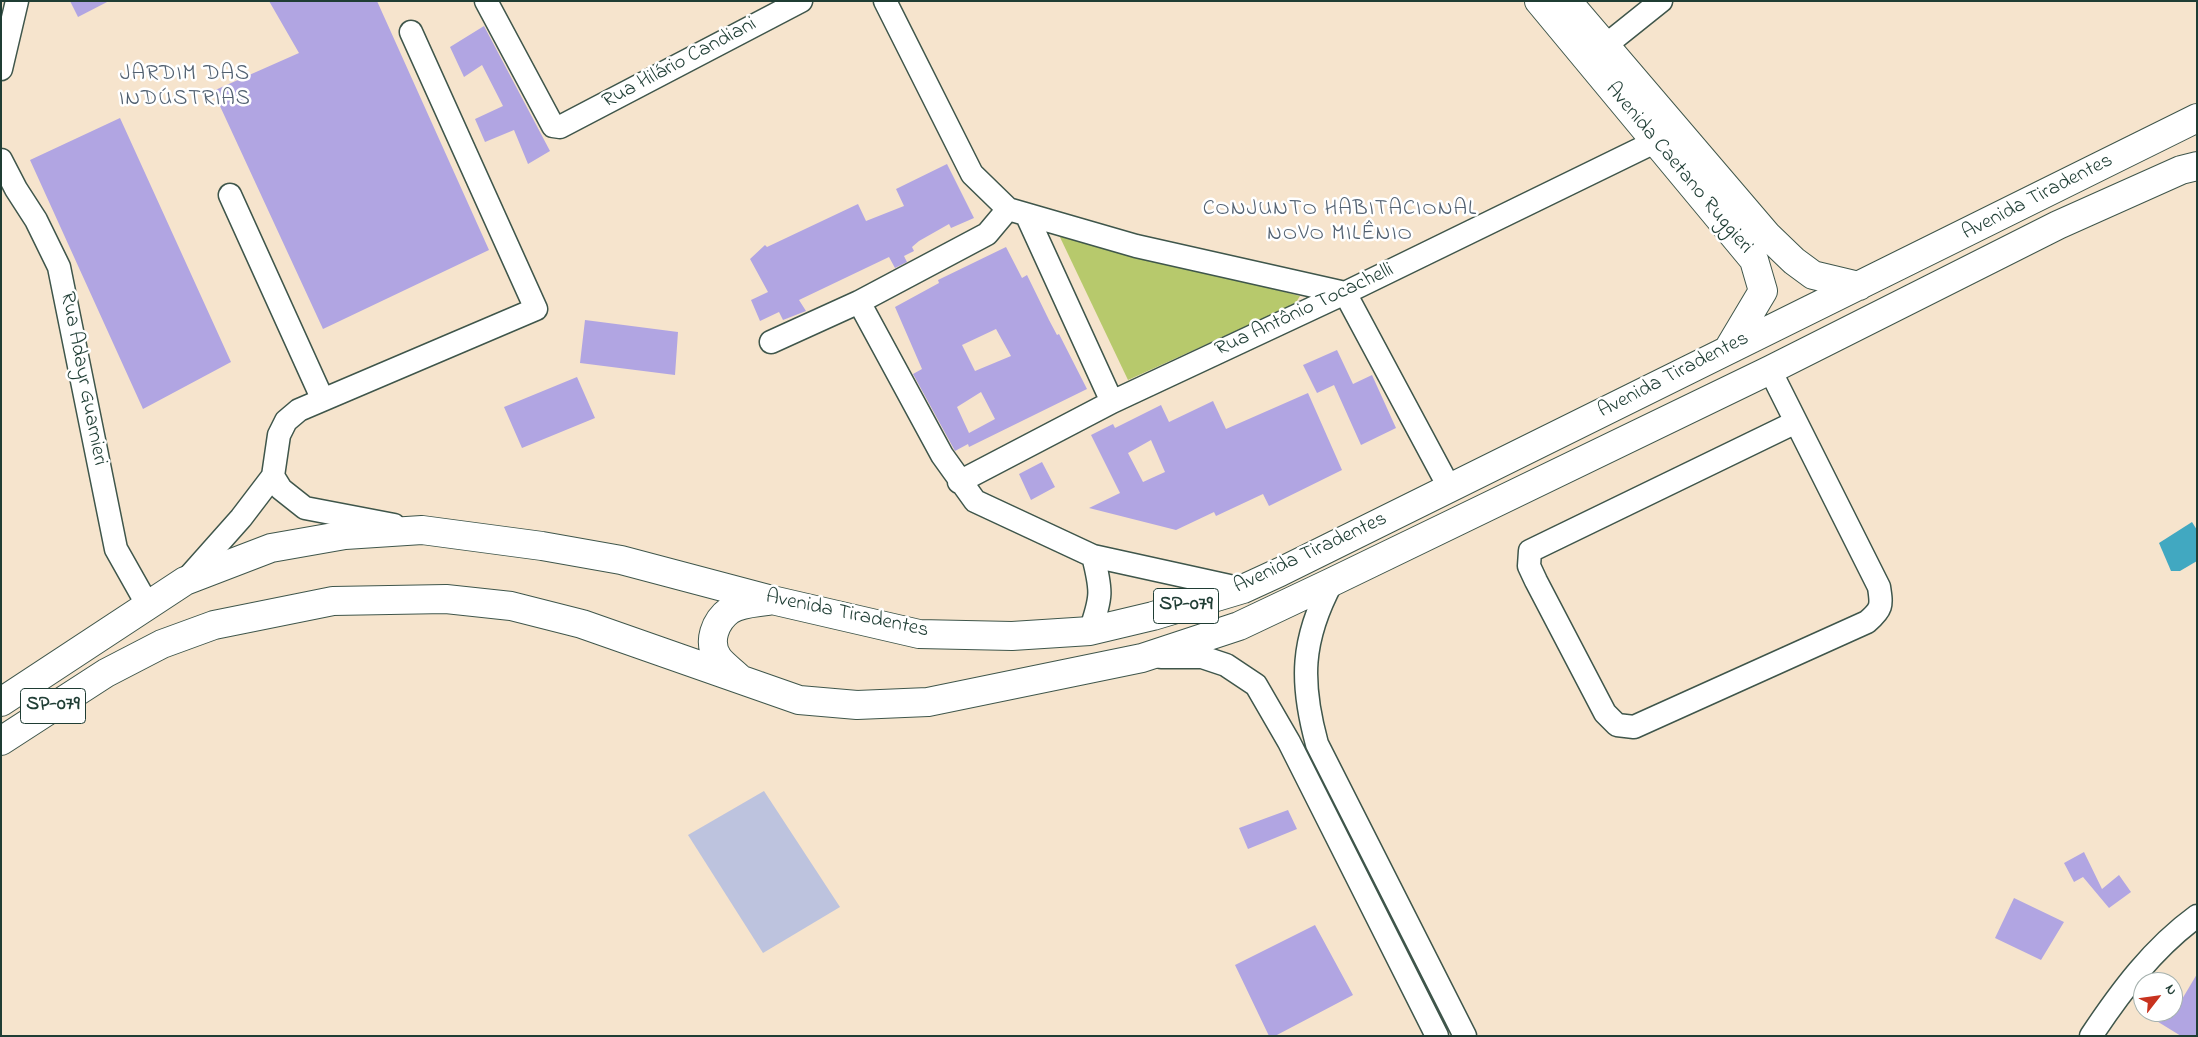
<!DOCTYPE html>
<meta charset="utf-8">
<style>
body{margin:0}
#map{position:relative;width:2198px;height:1037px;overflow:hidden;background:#f6e4cd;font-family:"Indie Flower",sans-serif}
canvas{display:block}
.frame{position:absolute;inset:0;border:2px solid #1f3d34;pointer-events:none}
.north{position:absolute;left:2133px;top:972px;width:50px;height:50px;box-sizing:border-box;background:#fff;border:1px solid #a5b1ae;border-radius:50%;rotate:60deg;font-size:14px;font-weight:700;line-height:20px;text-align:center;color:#1f3d34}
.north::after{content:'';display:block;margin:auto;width:18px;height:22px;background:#c8321e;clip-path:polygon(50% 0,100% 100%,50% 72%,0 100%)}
</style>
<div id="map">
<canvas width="2198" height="1037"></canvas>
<div class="frame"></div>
<div class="north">N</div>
</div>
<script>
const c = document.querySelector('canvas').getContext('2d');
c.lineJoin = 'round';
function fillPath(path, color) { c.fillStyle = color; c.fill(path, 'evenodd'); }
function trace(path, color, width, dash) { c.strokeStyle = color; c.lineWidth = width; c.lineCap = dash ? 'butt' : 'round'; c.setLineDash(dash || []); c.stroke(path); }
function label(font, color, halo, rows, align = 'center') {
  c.font = font + ' "Indie Flower",sans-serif'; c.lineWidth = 5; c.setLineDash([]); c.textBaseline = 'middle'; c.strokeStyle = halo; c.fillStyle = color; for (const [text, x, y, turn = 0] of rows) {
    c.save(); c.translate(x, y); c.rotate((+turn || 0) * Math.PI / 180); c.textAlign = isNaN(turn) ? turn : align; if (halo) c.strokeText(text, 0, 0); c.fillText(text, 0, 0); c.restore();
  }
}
const industrial = new Path2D(`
 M764,791L840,907L763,953L688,835Z`);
const green = new Path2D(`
 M1058,233L1300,296L1295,304L1128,380Z`);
const water = new Path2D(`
 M2192,522L2197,530V561L2180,571H2171L2159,543Z`);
const building = new Path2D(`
 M70,1H109L78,17Z
 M269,1H377L489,250L323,329L213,91L299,53Z
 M484,26L550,151L528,164L514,130L485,142L475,119L503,106L482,65L464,77L450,47Z
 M120,118L231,362L143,409L30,160Z
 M947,164L974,218L951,228L949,224L919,241L912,247L914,251L904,256L907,262L895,268L889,257L799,300L806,311L783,320L779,312L760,321L751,300L768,292L750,259L765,245L767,247L858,204L866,221L904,206L896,189Z
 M1006,247L1022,278L1027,275L1049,320L1057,335L1059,334L1087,389L969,447L968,444L955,451L913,374L922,369L895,307L939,283L938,280ZM996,329L1011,356L975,371L962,345ZM981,392L995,419L969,433L957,407Z
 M585,320L678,332L675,375L580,363Z
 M1337,350L1353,384L1372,375L1396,428L1361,445L1334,385L1317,393L1303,365Z
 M577,377L595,418L522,448L504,407Z
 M1308,393L1342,470L1269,506L1263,494L1216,516L1214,512L1176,530L1089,508L1120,493L1091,435L1113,424L1115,428L1161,405L1169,422L1213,401L1226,429ZM1151,440L1165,472L1143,482L1128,453Z
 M1042,462L1055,487L1031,500L1019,474Z
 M1288,810L1297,829L1248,849L1239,828Z
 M2084,852L2102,889L2119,875L2131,892L2109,908L2083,877L2074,882L2064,863Z
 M2014,898L2064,922L2041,960L1995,938Z
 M1315,925L1353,995L1275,1036H1269L1235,965Z
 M2197,974V1036H2181L2142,1012H2173V1003L2178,1006Z`);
const minor = new Path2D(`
 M486,1L553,126L560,127L801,1
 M885,1L972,174L1008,209L1136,246L1345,293
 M1606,45L1661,1
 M1,69L17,1
 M1,160L16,189L36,220L59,267L116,549L147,604
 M230,195L322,398
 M1027,216L1112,402
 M1345,293L1449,487
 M859,302L942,455L975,501L1093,556L1243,589
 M771,342L859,302L987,234L1008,209
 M1770,370L1879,587C1882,606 1882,609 1867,622L1634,727L1617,725L1605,713L1536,581L1529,566L1530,551L1796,422
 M273,476L281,489L305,508L394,525
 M959,482L1112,402L1345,293L1671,134
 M185,581L241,518L273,476L279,435L286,421L299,410L536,309L411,32
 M1332,582C1301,640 1300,682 1317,744L1465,1036
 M1090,631C1102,597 1102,591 1093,556
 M1161,657H1202L1226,665L1256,685L1289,742L1437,1036
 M2091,1036C2121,991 2153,948 2197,916`);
const major = new Path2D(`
 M1539,1L1754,260L1763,291L1729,348
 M1567,1L1767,235L1794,261L1813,275L1859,286
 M738,677C732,671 723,665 718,658C707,642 715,621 730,610C741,603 756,603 768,601
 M1,702L185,581L271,548L345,535L422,530L542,546L621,560L772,600L919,634L1012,636L1090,631L1153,616L1243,589L1280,572L2197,118
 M1,741L106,673L162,644L214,625L333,601L446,599L511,606L582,624L799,700L857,705L928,702L1142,658L1239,626L1332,582L1770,370L2058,225L2181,170L2197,166`);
const shields = [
 [1186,606,65],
 [53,706,65]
];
const shieldNames = [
 ["SP-079",1186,606],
 ["SP-079",53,706]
];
const streetNames = [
 ["Rua Hilário Candiani",680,64,-28],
 ["Avenida Caetano Ruggieri",1678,169,50],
 ["Avenida Tiradentes",2038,198,-27],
 ["Rua Antônio Tocachelli",1305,311,-25],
 ["Avenida Tiradentes",1674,376,-27],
 ["Rua Adayr Guarnieri",82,379,79],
 ["Avenida Tiradentes",1311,554,-25],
 ["Avenida Tiradentes",847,615,12]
];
const neighbourhoodNames = [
 ["JARDIM DAS",185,75],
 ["INDÚSTRIAS",185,100],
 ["CONJUNTO HABITACIONAL",1340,210],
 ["NOVO MILÊNIO",1340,235]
];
fillPath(industrial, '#bdc3de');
fillPath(green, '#b7c96c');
fillPath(water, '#41a8c1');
fillPath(building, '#b1a5e2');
trace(minor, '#3f564b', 25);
trace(major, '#3f564b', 30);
trace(minor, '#fff', 22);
trace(major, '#fff', 28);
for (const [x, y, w] of shields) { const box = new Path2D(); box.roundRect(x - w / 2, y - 17.5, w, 35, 4); c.fillStyle = '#fff'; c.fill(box); trace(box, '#1f3d34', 1); }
label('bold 20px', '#1f3d34', null, shieldNames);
label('21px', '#1f3d34', '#fff', streetNames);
c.letterSpacing = '1px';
label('22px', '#526171', '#fff', neighbourhoodNames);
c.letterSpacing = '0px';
</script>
